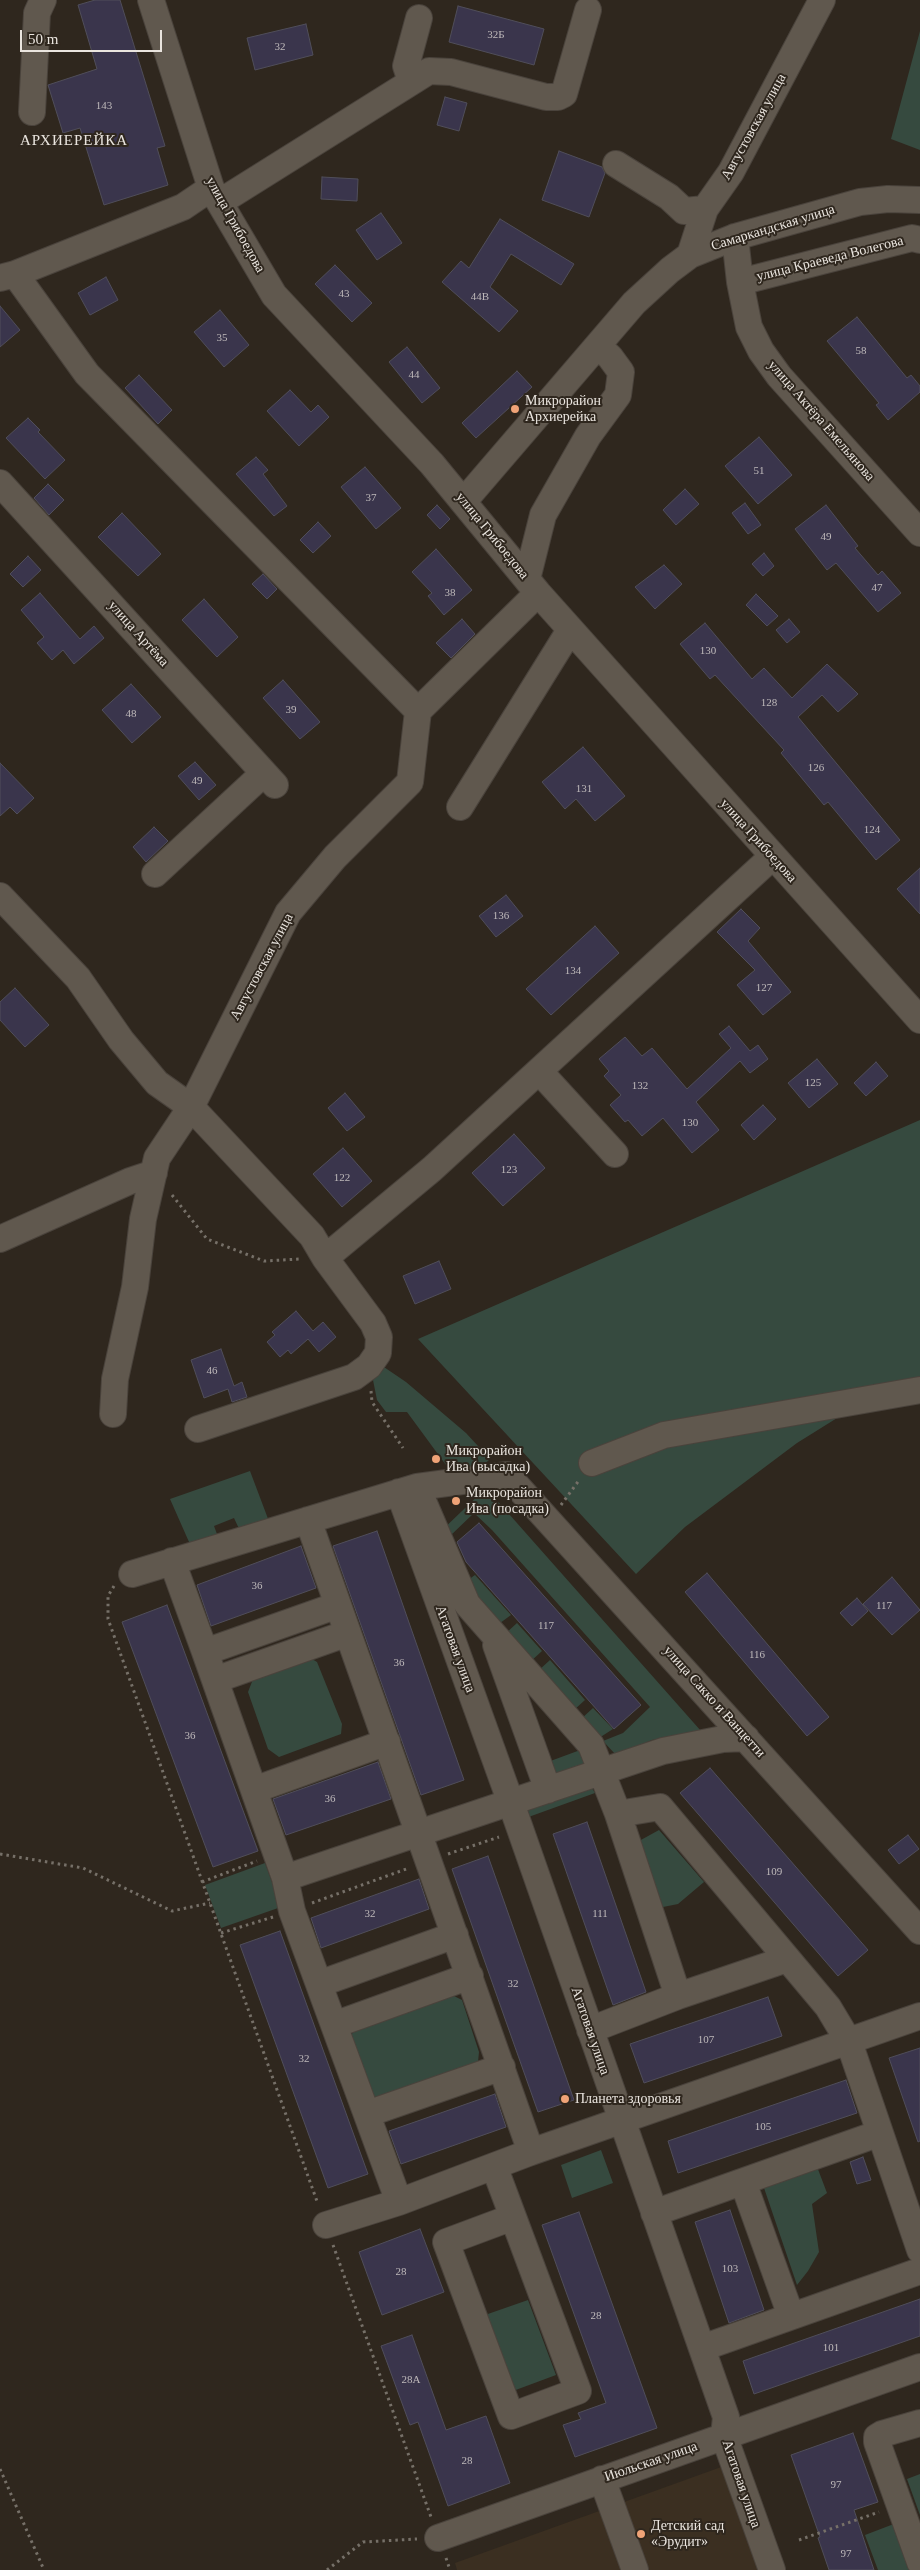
<!DOCTYPE html>
<html>
<head>
<meta charset="utf-8">
<style>
  body { margin:0 }
  #map { position:relative; width:920px; height:2570px; overflow:hidden; background:#2f271e; font-family:"Times New Roman",serif }
  canvas { display:block }
  .scale { position:absolute; left:20px; top:30px; width:142px; height:22px; box-sizing:border-box; border:2px solid #eae5df; border-top:0; padding-left:6px; font-size:15px; line-height:18px; white-space:nowrap; color:#eae5df; -webkit-text-stroke:4px #2f271e; paint-order:stroke }
</style>
</head>
<body>
<div id="map">
<canvas width="920" height="2570"></canvas>
<div class="scale">50 m</div>
</div>
<script>
const c = document.querySelector('canvas').getContext('2d');
c.lineJoin = 'round';
function fillPath(path, color) { c.fillStyle = color; c.fill(path, 'evenodd'); }
const toPath = rows => new Path2D(rows.map(r => 'M' + r).join(''));
function trace(path, color, width, dash) { c.strokeStyle = color; c.lineWidth = width; c.lineCap = dash ? 'butt' : 'round'; c.setLineDash(dash || []); c.stroke(path); }
function write(font, color, halo, rows, align = 'center') {
  c.font = font + ' "Times New Roman",serif'; c.lineWidth = 4; c.setLineDash([]); c.textBaseline = 'middle'; c.strokeStyle = halo; c.fillStyle = color; for (const [text, x, y, turn = 0] of rows) {
    c.save(); c.translate(x, y); c.rotate((+turn || 0) * Math.PI / 180); c.textAlign = isNaN(turn) ? turn : align; if (halo) c.strokeText(text, 0, 0); c.fillText(text, 0, 0); c.restore();
  }
}
fillPath(toPath([
  [724,2466,762,2570,457,2570,455,2563]
]), '#3b2f21');
fillPath(toPath([
  [920,31,920,150,891,139],
  [920,1120,920,1386,898,1380,797,1443,685,1527,636,1574,418,1339],
  [378,1363,406,1382,466,1433,490,1459,474,1474,454,1476,407,1412,386,1412,377,1400,372,1375],
  [250,1471,270,1524,241,1533,234,1518,214,1526,220,1542,193,1551,170,1499],
  [486,1488,701,1731,652,1740,616,1755,603,1741,623,1733,650,1707,492,1530,474,1513,450,1536,438,1534],
  [475,1575,511,1615,496,1626,465,1582],
  [517,1623,542,1651,530,1662,505,1634],
  [305,1655,317,1662,342,1724,341,1734,279,1757,268,1749,248,1692,255,1674],
  [550,1660,585,1700,574,1710,538,1671],
  [593,1708,613,1729,599,1738,581,1719],
  [583,1749,586,1755,584,1764,554,1774,545,1763],
  [592,1788,595,1793,523,1819,525,1811],
  [659,1830,704,1882,678,1904,663,1907,639,1841],
  [265,1863,281,1907,221,1928,205,1885],
  [454,1996,462,2000,479,2052,478,2062,380,2098,371,2096,350,2040,353,2031],
  [601,2150,613,2183,572,2198,561,2165],
  [816,2164,827,2193,812,2204,819,2252,808,2271,797,2285,763,2185],
  [528,2300,556,2375,513,2391,485,2315],
  [920,2474,920,2515,907,2479],
  [899,2522,916,2570,878,2570,865,2535]
]), '#364a3f');
const building = toPath([
  [95,0,120,0,165,146,157,148,168,185,104,205,80,128,63,133,48,85,97,69,78,5,95,0],
  [458,6,544,29,534,65,449,42,458,6],
  [306,24,313,55,255,70,247,38,306,24],
  [445,97,467,103,459,131,437,125,445,97],
  [559,151,602,167,605,173,589,217,542,200,559,151],
  [322,177,358,179,357,201,321,199,322,177],
  [381,213,402,243,377,260,356,230,381,213],
  [500,219,574,264,561,285,511,254,490,287,518,311,499,332,442,282,461,261,469,268,500,219],
  [335,265,372,303,352,322,315,284,335,265],
  [106,277,118,300,90,315,78,293,106,277],
  [0,306,20,330,0,347,0,306],
  [220,310,249,345,224,367,194,332,220,310],
  [857,317,907,378,911,375,920,386,920,392,888,420,876,405,879,403,827,341,857,317],
  [407,347,440,388,422,403,389,362,407,347],
  [517,371,532,387,476,438,462,423,517,371],
  [139,375,172,410,158,424,125,388,139,375],
  [290,390,311,412,318,405,329,417,299,446,267,411,290,390],
  [28,418,40,430,38,432,65,460,45,479,6,438,28,418],
  [759,437,792,475,758,504,725,466,759,437],
  [256,457,268,470,263,474,287,506,274,516,236,474,256,457],
  [365,467,401,508,376,529,341,487,365,467],
  [48,484,64,500,49,515,34,498,48,484],
  [685,489,699,504,676,525,663,510,685,489],
  [745,503,761,525,748,534,732,513,745,503],
  [437,505,450,519,440,529,427,515,437,505],
  [826,505,858,546,855,548,878,575,882,571,901,593,878,612,836,563,827,570,795,529,826,505],
  [122,513,161,554,138,576,98,537,122,513],
  [318,522,331,536,313,553,300,540,318,522],
  [436,549,472,590,444,615,428,596,432,593,412,572,436,549],
  [764,553,774,566,763,576,752,564,764,553],
  [28,556,41,570,23,587,10,574,28,556],
  [664,565,682,584,655,609,635,587,664,565],
  [263,574,277,589,267,599,252,584,263,574],
  [40,593,80,639,94,626,104,638,74,664,63,650,52,660,37,643,44,637,21,610,40,593],
  [756,594,778,616,767,626,746,605,756,594],
  [204,599,238,637,217,657,182,620,204,599],
  [462,619,475,634,451,658,436,643,462,619],
  [789,619,800,632,787,643,776,630,789,619],
  [705,623,752,679,764,668,792,698,827,664,858,694,838,712,822,695,798,717,900,840,876,860,828,802,824,805,781,753,784,750,715,675,710,679,680,644,705,623],
  [283,680,320,722,300,739,263,698,283,680],
  [131,684,161,717,132,743,102,710,131,684],
  [583,747,625,796,595,821,576,799,565,809,542,782,583,747],
  [195,762,216,785,199,800,178,776,195,762],
  [0,763,34,798,17,814,10,807,0,816,0,763],
  [154,827,168,841,146,862,133,847,154,827],
  [920,868,920,914,897,889,920,868],
  [506,895,523,916,496,937,479,916,506,895],
  [741,909,760,928,748,941,791,992,763,1015,737,985,755,970,717,932,741,909],
  [595,926,619,953,551,1015,526,989,595,926],
  [15,988,49,1025,25,1047,0,1020,0,1002,15,988],
  [729,1026,750,1051,758,1045,768,1059,750,1073,740,1061,696,1102,719,1130,692,1153,663,1118,642,1136,628,1120,625,1122,610,1105,621,1095,604,1076,609,1071,599,1059,625,1037,642,1056,652,1048,687,1089,731,1048,719,1034,729,1026],
  [817,1059,838,1084,809,1108,788,1083,817,1059],
  [876,1062,888,1076,866,1096,854,1083,876,1062],
  [345,1093,365,1117,347,1131,328,1108,345,1093],
  [763,1105,776,1119,754,1140,741,1125,763,1105],
  [514,1134,545,1168,503,1206,472,1173,514,1134],
  [343,1148,372,1181,342,1207,313,1174,343,1148],
  [439,1261,451,1289,415,1304,403,1276,439,1261],
  [296,1311,313,1331,323,1322,336,1337,319,1352,308,1339,291,1354,288,1350,280,1357,267,1342,275,1335,272,1332,296,1311],
  [221,1349,234,1386,242,1382,247,1397,232,1402,228,1389,204,1398,191,1360,221,1349],
  [479,1523,641,1705,614,1729,466,1562,457,1542,479,1523],
  [377,1531,464,1780,421,1795,333,1546,377,1531],
  [301,1546,316,1588,211,1626,197,1585,301,1546],
  [707,1573,829,1717,807,1736,685,1592,707,1573],
  [892,1577,920,1610,892,1635,863,1604,892,1577],
  [857,1598,868,1611,852,1626,840,1613,857,1598],
  [167,1605,258,1851,213,1867,122,1622,167,1605],
  [378,1762,391,1799,286,1835,273,1799,378,1762],
  [710,1768,868,1950,838,1976,680,1793,710,1768],
  [587,1822,646,1992,613,2005,553,1834,587,1822],
  [908,1835,919,1849,899,1864,888,1850,908,1835],
  [488,1856,574,2100,538,2112,452,1869,488,1856],
  [419,1879,429,1909,321,1948,311,1918,419,1879],
  [280,1931,368,2174,328,2188,240,1945,280,1931],
  [768,1997,782,2036,644,2083,630,2044,768,1997],
  [920,2048,920,2141,918,2142,889,2058,920,2048],
  [846,2080,857,2113,678,2173,668,2141,846,2080],
  [495,2094,506,2127,401,2164,389,2131,495,2094],
  [863,2157,871,2180,857,2184,850,2162,863,2157],
  [730,2210,764,2310,729,2323,695,2222,730,2210],
  [579,2212,657,2428,575,2457,563,2425,581,2419,578,2413,606,2403,542,2225,579,2212],
  [420,2229,444,2292,382,2315,359,2252,420,2229],
  [920,2299,920,2336,754,2394,743,2361,920,2299],
  [412,2335,446,2430,486,2416,510,2483,448,2506,418,2422,410,2425,381,2346,412,2335],
  [853,2433,878,2502,854,2510,874,2570,829,2570,818,2538,820,2537,791,2455,853,2433]
]);
fillPath(building, '#3a354c');
trace(building, '#504e5a', 1);
const minor = toPath([
  [151,0,211,188,274,295,432,464,538,593,920,1020],
  [411,81,406,66,419,18],
  [32,112,37,13,43,0],
  [616,164,669,197,684,211,705,209],
  [220,202,429,71,451,72,546,97,558,97,564,94,588,10],
  [735,237,740,282,749,327,761,351,779,376,920,533],
  [690,255,705,209,731,172,822,0],
  [15,274,87,374,418,711],
  [0,278,15,274,183,207,211,188],
  [740,282,912,238,920,240],
  [0,483,275,785],
  [464,501,634,303,670,270,690,255,735,237,860,202,888,199,920,200],
  [527,579,543,515,588,436,618,395,621,372,610,357,598,346],
  [460,807,570,630],
  [155,874,264,773],
  [0,896,78,978,121,1040,157,1083,191,1107,312,1236,325,1258],
  [539,1071,615,1154],
  [0,1239,130,1181,154,1173],
  [113,1414,115,1379,135,1287,143,1219,157,1158,191,1107,288,913,335,857,410,782,418,711,538,593],
  [198,1429,354,1377,369,1366,378,1353,379,1337,373,1323,325,1258,432,1169,772,857],
  [592,1463,664,1435,920,1390],
  [417,1487,467,1604,591,1745,618,1814,660,1807,828,2007,849,2042,920,2250],
  [399,1492,511,1803,726,2417,724,2436,772,2570],
  [308,1520,531,2152],
  [172,1561,205,1652],
  [132,1574,417,1487,507,1475,920,1931],
  [496,1645,548,1790],
  [215,1680,348,1633],
  [254,1790,387,1742],
  [618,1814,678,1996],
  [285,1878,663,1751,723,1739,746,1738],
  [319,1984,455,1935],
  [334,2025,470,1976],
  [590,2030,678,1996,787,1959],
  [367,2114,502,2067],
  [494,2166,578,2391,511,2416,446,2242,513,2217],
  [743,2182,791,2316],
  [399,2202,531,2152,920,2016],
  [654,2213,880,2133],
  [326,2225,399,2202,292,1911,285,1878,205,1652,338,1605],
  [702,2348,920,2271],
  [920,2423,882,2434,877,2437,877,2442,920,2562],
  [602,2479,635,2570],
  [438,2538,920,2367]
]);
trace(minor, '#4a433c', 28);
trace(toPath([
  [172,1195,207,1239,264,1261,300,1259],
  [371,1391,372,1402,403,1448],
  [561,1505,580,1479],
  [114,1586,108,1596,108,1619,318,2204],
  [0,1854,83,1868,172,1911,210,1903],
  [448,1854,499,1837],
  [202,1882,257,1861],
  [312,1903,409,1868],
  [221,1933,273,1917],
  [333,2245,431,2517],
  [0,2469,44,2570],
  [799,2540,879,2512],
  [446,2558,450,2570],
  [327,2570,363,2542,417,2539]
]), '#767068', 3, [2.5, 4]);
trace(minor, '#60584e', 26);
for (const [x, y, r, color] of [
  [515,409,5,"#efa377"],
  [436,1459,5,"#efa377"],
  [456,1501,5,"#efa377"],
  [565,2099,5,"#efa377"],
  [641,2534,5,"#efa377"]
]) { const dot = new Path2D(); dot.arc(x, y, r, 0, 2 * Math.PI); c.fillStyle = color; c.fill(dot); trace(dot, '#2f271e', 2); }
write('11px', '#beb9ba', null, [
  ["32Б",496,35],
  ["32",280,47],
  ["143",104,106],
  ["43",344,294],
  ["44В",480,297],
  ["35",222,338],
  ["58",861,351],
  ["44",414,375],
  ["51",759,471],
  ["37",371,498],
  ["49",826,537],
  ["47",877,588],
  ["38",450,593],
  ["130",708,651],
  ["128",769,703],
  ["39",291,710],
  ["48",131,714],
  ["126",816,768],
  ["49",197,781],
  ["131",584,789],
  ["124",872,830],
  ["136",501,916],
  ["134",573,971],
  ["127",764,988],
  ["125",813,1083],
  ["132",640,1086],
  ["130",690,1123],
  ["123",509,1170],
  ["122",342,1178],
  ["46",212,1371],
  ["36",257,1586],
  ["117",884,1606],
  ["117",546,1626],
  ["116",757,1655],
  ["36",399,1663],
  ["36",190,1736],
  ["36",330,1799],
  ["109",774,1872],
  ["32",370,1914],
  ["111",600,1914],
  ["32",513,1984],
  ["107",706,2040],
  ["32",304,2059],
  ["105",763,2127],
  ["103",730,2269],
  ["28",401,2272],
  ["28",596,2316],
  ["101",831,2348],
  ["28А",411,2380],
  ["28",467,2461],
  ["97",836,2485],
  ["97",846,2554]
]);
write('14px', '#eae5df', '#2f271e', [
  ["Августовская улица",754,127,-61],
  ["улица Грибоедова",235,225,61],
  ["Самаркандская улица",773,228,-17],
  ["улица Краеведа Волегова",830,259,-14],
  ["улица Актёра Емельянова",821,421,49],
  ["улица Грибоедова",492,536,51],
  ["улица Артёма",138,634,48],
  ["улица Грибоедова",758,841,48],
  ["Августовская улица",262,967,-62],
  ["Агатовая улица",455,1649,70],
  ["улица Сакко и Ванцетти",714,1702,48],
  ["Агатовая улица",590,2031,71],
  ["Июльская улица",651,2462,-19],
  ["Агатовая улица",741,2484,71]
]);
write('14px', '#eae5df', '#2f271e', [
  ["Микрорайон",525,401],
  ["Архиерейка",525,417],
  ["Микрорайон",446,1451],
  ["Ива (высадка)",446,1467],
  ["Микрорайон",466,1493],
  ["Ива (посадка)",466,1509],
  ["Планета здоровья",575,2099],
  ["Детский сад",651,2526],
  ["«Эрудит»",651,2542]
], 'left');
c.letterSpacing = '1px';
write('15px', '#eae5df', '#2f271e', [
  ["АРХИЕРЕЙКА",74,141]
]);
c.letterSpacing = '0px';
</script>
</body>
</html>
